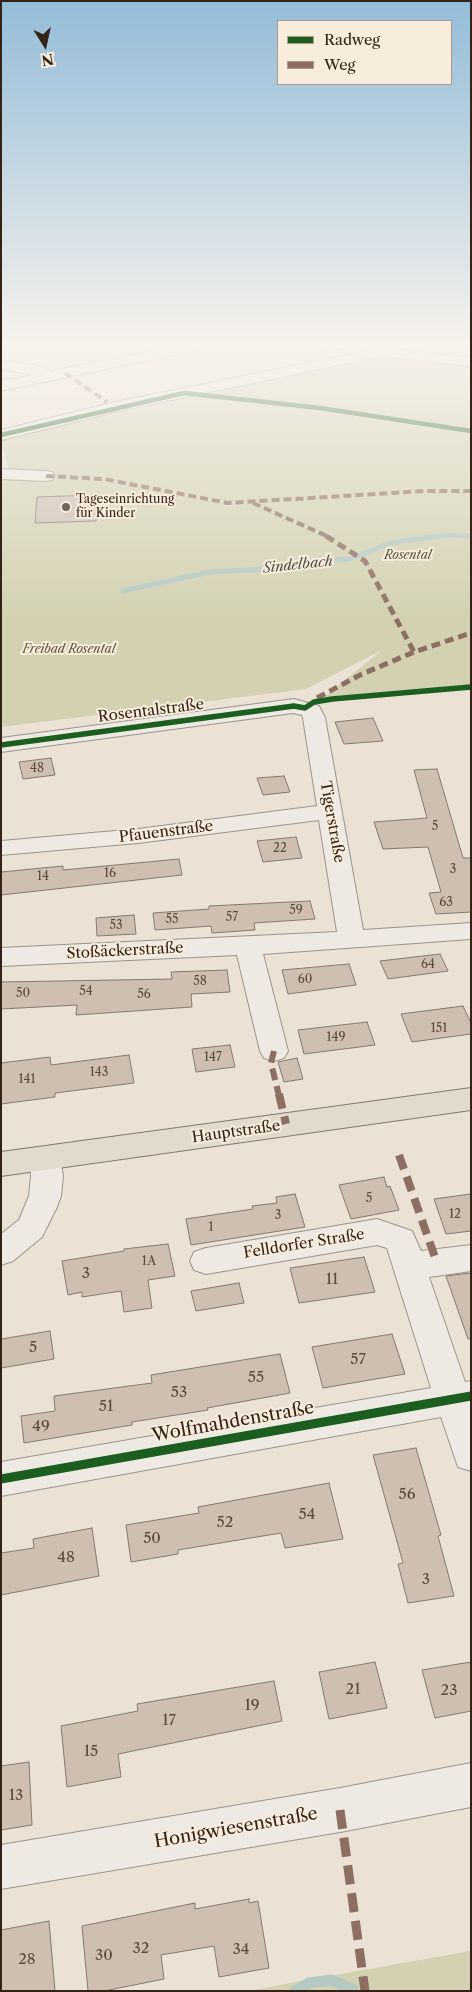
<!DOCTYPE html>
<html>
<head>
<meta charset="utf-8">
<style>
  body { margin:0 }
  #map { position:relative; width:472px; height:1992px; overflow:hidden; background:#ebe2d5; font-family:"Libre Caslon Text",serif }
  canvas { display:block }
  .frame { position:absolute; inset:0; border:2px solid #332317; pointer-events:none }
  .legend { position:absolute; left:277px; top:20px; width:175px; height:65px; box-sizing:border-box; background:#f8eddd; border:1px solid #a99c8e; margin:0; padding:6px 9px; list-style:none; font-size:15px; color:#332317 }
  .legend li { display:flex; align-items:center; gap:10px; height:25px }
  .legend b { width:25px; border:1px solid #a99c8e }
  .north { position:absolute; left:20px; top:20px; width:50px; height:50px; -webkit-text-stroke:4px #f8eddd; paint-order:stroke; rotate:170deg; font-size:14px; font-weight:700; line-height:20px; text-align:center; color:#332317 }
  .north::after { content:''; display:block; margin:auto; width:18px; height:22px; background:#332317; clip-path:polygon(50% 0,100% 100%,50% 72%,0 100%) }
</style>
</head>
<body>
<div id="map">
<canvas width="472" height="1992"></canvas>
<div class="frame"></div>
<ul class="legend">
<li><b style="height:6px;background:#1b5e20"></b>Radweg</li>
<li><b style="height:6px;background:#8d6e63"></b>Weg</li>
</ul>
<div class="north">N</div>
</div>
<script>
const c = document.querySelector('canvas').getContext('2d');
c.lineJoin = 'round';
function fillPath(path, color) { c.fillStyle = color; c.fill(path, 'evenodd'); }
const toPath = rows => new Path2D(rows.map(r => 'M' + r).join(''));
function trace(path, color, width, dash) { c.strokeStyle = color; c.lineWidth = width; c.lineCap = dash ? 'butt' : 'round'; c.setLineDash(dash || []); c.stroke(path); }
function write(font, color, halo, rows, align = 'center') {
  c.font = font + ' "Libre Caslon Text",serif'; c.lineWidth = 4; c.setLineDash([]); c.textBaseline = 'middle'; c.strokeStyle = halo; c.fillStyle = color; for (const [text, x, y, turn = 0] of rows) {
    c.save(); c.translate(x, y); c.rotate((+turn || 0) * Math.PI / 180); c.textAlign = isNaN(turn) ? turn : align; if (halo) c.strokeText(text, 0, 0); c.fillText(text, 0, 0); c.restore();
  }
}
fillPath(toPath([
  [386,355,471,364,471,685,324,697,382,650,306,689,1,727,1,466,6,473,10,473,1,439],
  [471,1951,471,1991,249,1991,306,1980]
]), '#d3d1b2');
trace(toPath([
  [430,537,447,535,471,536]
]), '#b4c9c1', 4.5);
trace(toPath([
  [123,591,210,572,289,568,315,561,350,559,390,543,439,536]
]), '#b4c9c1', 5);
trace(toPath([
  [295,1991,309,1983,331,1980,353,1989]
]), '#b4c9c1', 11);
const building = toPath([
  [96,495,96,521,35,523,37,497,96,495],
  [373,718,383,741,344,744,335,722,373,718],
  [51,758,55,775,23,779,19,762,51,758],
  [437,769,463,858,471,858,471,912,436,914,429,893,441,892,428,847,383,849,374,822,427,818,414,770,437,769],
  [284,776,290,792,263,795,257,778,284,776],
  [296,837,302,858,263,862,257,841,296,837],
  [179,859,182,875,1,895,1,872,63,866,63,870,179,859],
  [310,901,315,919,254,923,255,930,212,933,211,926,155,930,153,913,209,909,209,906,310,901],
  [134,915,136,934,97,936,96,918,134,915],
  [440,954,448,971,388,979,380,961,440,954],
  [349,964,356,985,288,994,282,970,349,964],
  [227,970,230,992,191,994,192,1007,76,1015,77,1005,1,1009,1,982,172,979,171,972,227,970],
  [463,1006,471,1023,471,1034,412,1042,401,1014,463,1006],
  [367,1022,375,1045,304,1054,298,1030,367,1022],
  [230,1045,235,1067,196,1072,192,1049,230,1045],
  [129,1055,134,1083,55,1093,55,1097,1,1104,1,1063,50,1057,51,1065,129,1055],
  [297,1058,303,1079,284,1082,278,1062,297,1058],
  [384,1177,387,1187,390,1186,399,1210,351,1219,339,1185,384,1177],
  [295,1194,305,1227,191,1245,186,1219,253,1209,252,1206,277,1203,276,1197,295,1194],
  [471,1194,471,1231,446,1234,434,1199,471,1194],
  [168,1244,175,1276,148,1280,152,1308,124,1312,121,1291,82,1297,82,1292,68,1295,62,1261,124,1251,124,1249,168,1244],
  [364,1257,375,1292,299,1303,290,1268,364,1257],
  [471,1273,471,1339,468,1339,446,1276,471,1273],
  [239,1283,244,1303,196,1311,191,1291,239,1283],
  [50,1331,54,1359,1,1368,1,1339,50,1331],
  [392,1334,405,1374,323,1388,312,1347,392,1334],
  [280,1354,290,1393,207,1408,208,1410,132,1422,132,1425,24,1443,21,1416,55,1411,54,1396,152,1383,151,1375,280,1354],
  [416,1448,441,1535,438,1536,454,1596,408,1603,398,1564,403,1563,373,1455,416,1448],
  [329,1483,343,1539,285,1548,281,1533,178,1550,178,1554,131,1562,126,1525,199,1513,198,1507,329,1483],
  [92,1528,99,1576,1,1595,1,1553,34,1548,33,1539,92,1528],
  [375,1662,387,1708,329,1719,319,1672,375,1662],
  [471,1662,471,1711,435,1718,422,1670,471,1662],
  [274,1681,282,1721,118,1754,121,1777,67,1787,61,1726,138,1711,137,1704,274,1681],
  [29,1762,32,1825,1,1830,1,1766,29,1762],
  [249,1899,249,1903,258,1901,269,1968,219,1977,214,1946,161,1955,164,1979,104,1991,88,1991,82,1926,195,1903,195,1909,249,1899],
  [49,1921,55,1991,1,1991,1,1930,49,1921]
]);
fillPath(building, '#cebfb1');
trace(building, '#817a71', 1);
const minor = toPath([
  [191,343,217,343,210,347,1,391,1,381,34,375,1,369,1,360,44,367,51,371,191,343],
  [286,343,364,343,365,344,358,348,326,350,293,347,286,343],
  [382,348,471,358,471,366,382,356,115,412,1,440,1,430,115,402,382,348],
  [1,469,46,471,52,472,55,476,52,480,46,481,1,479,1,469],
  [294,699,319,706,325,718,363,930,471,923,471,939,263,954,288,1051,284,1058,274,1061,264,1058,260,1051,237,955,1,966,1,948,337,932,319,820,138,843,1,855,1,841,138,829,317,806,303,718,302,715,293,713,1,752,1,738,294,699],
  [45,1147,56,1150,60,1158,63,1176,61,1196,57,1207,42,1237,13,1261,1,1265,1,1234,19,1220,29,1196,31,1176,30,1158,34,1150,45,1147],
  [377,1219,412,1231,421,1251,471,1245,471,1271,429,1277,465,1382,471,1381,471,1471,458,1467,441,1417,1,1496,1,1462,431,1388,387,1248,377,1245,206,1274,194,1270,190,1261,194,1252,206,1248,377,1219],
  [471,1763,471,1807,340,1832,1,1889,1,1845,340,1788,471,1763]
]);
const major = toPath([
  [471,1088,471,1110,1,1176,1,1152,471,1088]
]);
trace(minor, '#9b948b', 2);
trace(major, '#817a71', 2);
fillPath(minor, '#eeeae3');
fillPath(major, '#e2dacd');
trace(toPath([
  [65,373,107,402],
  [46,476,104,479,228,503,425,491,471,491],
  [253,503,329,537]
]), '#8d6e63', 4, [8, 4]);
trace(toPath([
  [326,536,365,561,414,652],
  [317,698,360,675,414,652,471,633]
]), '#8d6e63', 5, [9, 5]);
trace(toPath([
  [274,1051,271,1063,279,1096]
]), '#8d6e63', 6, [12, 6]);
trace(toPath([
  [279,1094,286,1124],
  [399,1155,437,1263]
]), '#8d6e63', 8, [15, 8]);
trace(toPath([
  [340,1810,365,1991]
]), '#8d6e63', 9, [19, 9]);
trace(toPath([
  [1,435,184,393,320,408,471,431]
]), '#1b5e20', 4.5);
trace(toPath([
  [1,745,294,706,305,708,314,702,332,699,471,687]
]), '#1b5e20', 5.5);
trace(toPath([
  [1,1479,471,1396]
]), '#1b5e20', 9);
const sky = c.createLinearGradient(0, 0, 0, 622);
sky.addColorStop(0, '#93bcd8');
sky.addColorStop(0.55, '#f6f2ec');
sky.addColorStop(1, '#f6f2ec00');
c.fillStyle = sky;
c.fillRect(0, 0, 472, 622);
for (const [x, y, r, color] of [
  [66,507,5,"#73665a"]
]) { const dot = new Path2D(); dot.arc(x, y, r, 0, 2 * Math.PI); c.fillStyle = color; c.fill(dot); trace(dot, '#f8eddd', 2); }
write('12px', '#332317', '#f8eddd', [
  ["Tageseinrichtung",76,500],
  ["für Kinder",76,514]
], 'left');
write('italic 12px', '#5d533d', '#f8eddd', [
  ["Rosental",408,556],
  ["Freibad Rosental",69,650]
]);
write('12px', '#5a4a3e', null, [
  ["48",37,769],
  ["5",435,827],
  ["22",280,849],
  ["3",453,870],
  ["16",110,874],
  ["14",43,877],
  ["63",446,903],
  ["59",296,911],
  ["57",232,918],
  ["55",172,920],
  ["53",116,926],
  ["64",428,965],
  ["60",305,980],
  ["58",200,982],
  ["54",86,992],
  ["50",23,994],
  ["56",144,995],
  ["151",439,1029],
  ["149",336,1038],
  ["147",213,1058],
  ["143",99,1073],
  ["141",27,1080],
  ["5",369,1199],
  ["12",455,1215],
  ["3",278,1216],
  ["1",211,1228],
  ["1A",149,1262]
]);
write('italic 14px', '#525247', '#f8eddd', [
  ["Sindelbach",298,565,-6]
]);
write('15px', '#332317', '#f8eddd', [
  ["Rosentalstraße",151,711,-7],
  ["Tigerstraße",332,822,80],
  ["Pfauenstraße",166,832,-7],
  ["Stoßäckerstraße",125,951,-3],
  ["Hauptstraße",236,1132,-8],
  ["Felldorfer Straße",304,1244,-9]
]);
write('15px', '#5a4a3e', null, [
  ["3",86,1274],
  ["11",332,1280],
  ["5",33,1348],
  ["57",358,1360],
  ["55",256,1378],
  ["53",179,1393],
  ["51",106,1407],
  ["49",41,1427],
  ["56",407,1495],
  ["54",307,1515],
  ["52",225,1523],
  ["50",152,1539],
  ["48",66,1558],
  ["3",426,1580],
  ["21",353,1690],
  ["23",449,1691],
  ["19",252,1706],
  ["17",169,1721],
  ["15",91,1752],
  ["13",16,1796],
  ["32",141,1949],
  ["34",241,1950],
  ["30",104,1956],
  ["28",27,1960]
]);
write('18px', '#332317', '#f8eddd', [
  ["Wolfmahdenstraße",233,1422,-10],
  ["Honigwiesenstraße",236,1828,-10]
]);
</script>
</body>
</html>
